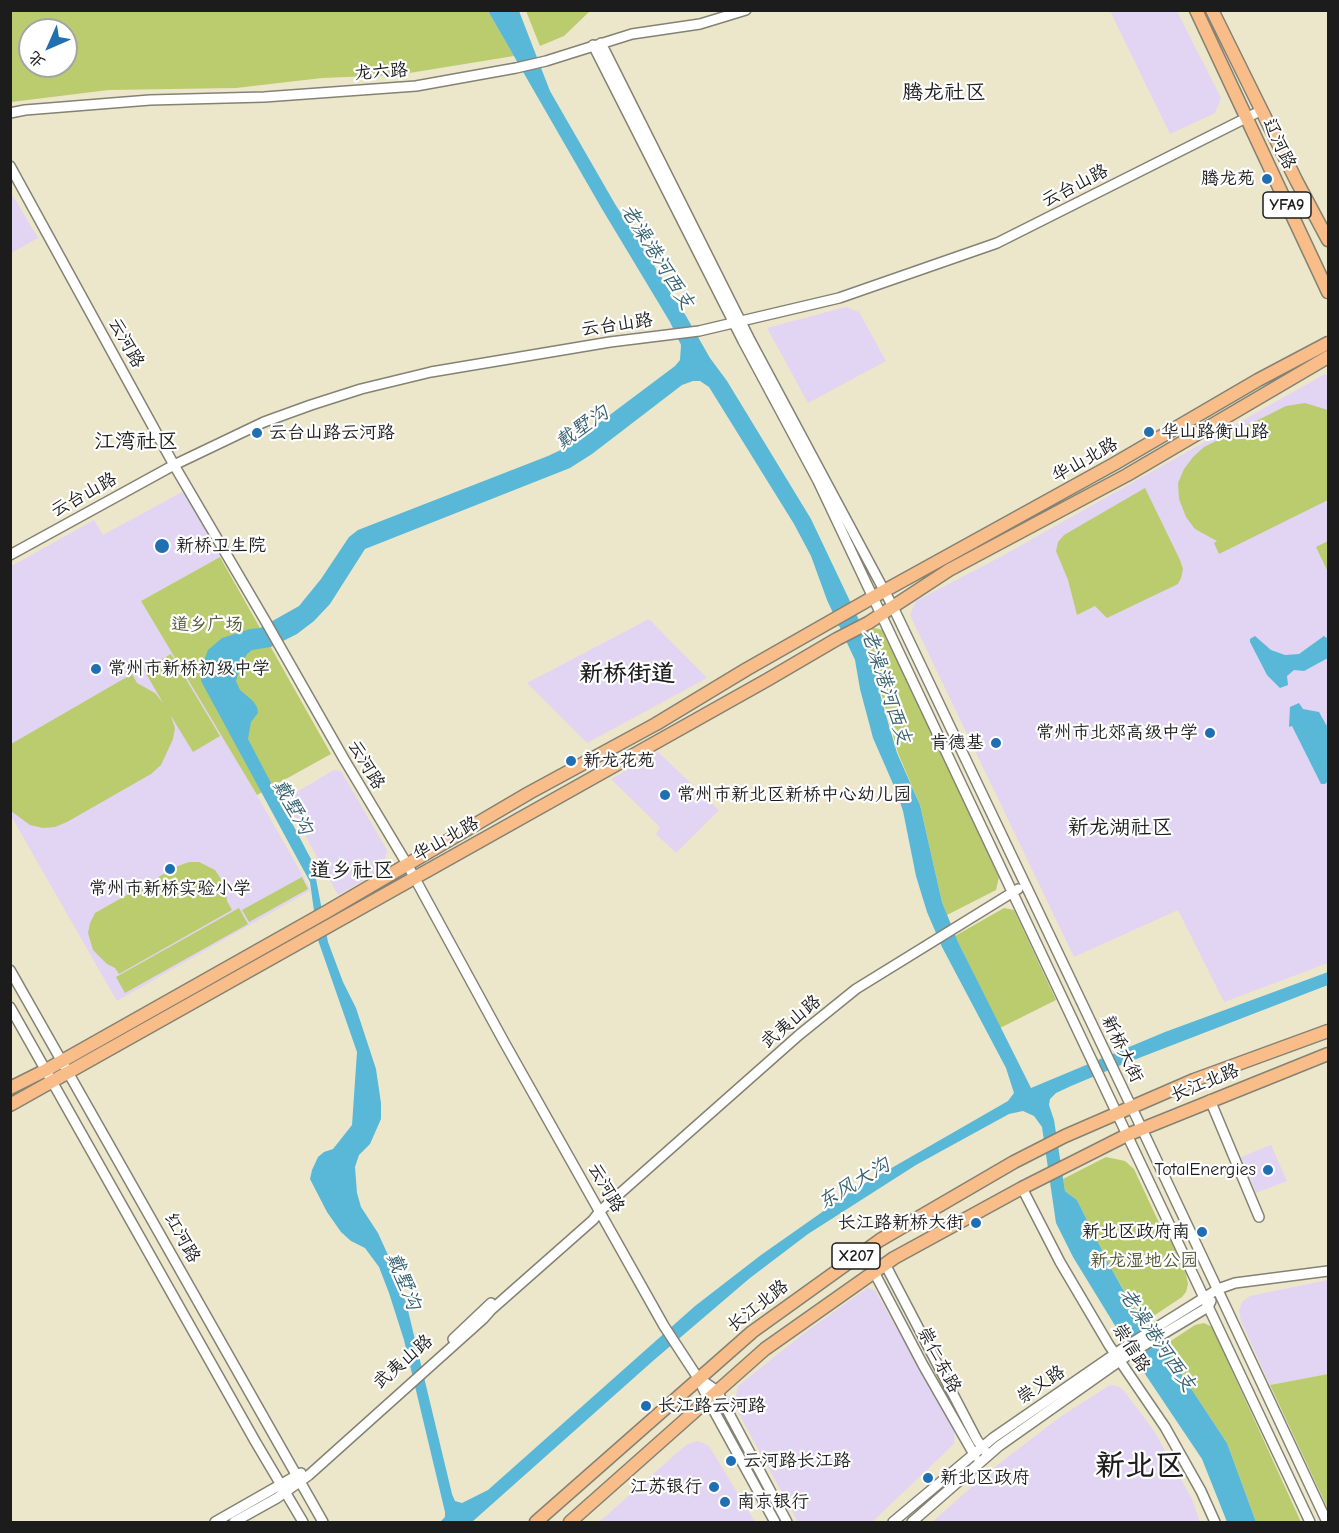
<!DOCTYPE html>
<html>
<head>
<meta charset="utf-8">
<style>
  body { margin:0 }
  #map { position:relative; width:1339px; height:1533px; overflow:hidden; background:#ece7cb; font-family:"Comic Neue","LXGW WenKai TC",sans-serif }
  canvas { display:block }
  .frame { position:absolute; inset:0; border:12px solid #1c1c1c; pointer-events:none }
  .north { position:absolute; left:18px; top:18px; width:60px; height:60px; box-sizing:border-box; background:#fff; border:2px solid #a4a4a4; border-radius:50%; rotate:225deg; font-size:16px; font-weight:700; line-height:24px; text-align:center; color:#1c1c1c }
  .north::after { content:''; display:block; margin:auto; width:21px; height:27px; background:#1f6fb2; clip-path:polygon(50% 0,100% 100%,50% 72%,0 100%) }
</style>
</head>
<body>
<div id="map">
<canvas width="1339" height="1533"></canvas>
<div class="frame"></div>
<div class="north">北</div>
</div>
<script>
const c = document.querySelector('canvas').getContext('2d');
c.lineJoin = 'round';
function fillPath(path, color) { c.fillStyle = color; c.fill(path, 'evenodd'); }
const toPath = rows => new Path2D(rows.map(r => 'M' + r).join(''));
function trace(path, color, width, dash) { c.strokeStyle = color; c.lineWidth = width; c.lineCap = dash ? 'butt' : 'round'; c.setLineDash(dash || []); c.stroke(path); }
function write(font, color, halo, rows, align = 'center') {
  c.font = font + ' "Comic Neue","LXGW WenKai TC",sans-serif'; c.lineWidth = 4.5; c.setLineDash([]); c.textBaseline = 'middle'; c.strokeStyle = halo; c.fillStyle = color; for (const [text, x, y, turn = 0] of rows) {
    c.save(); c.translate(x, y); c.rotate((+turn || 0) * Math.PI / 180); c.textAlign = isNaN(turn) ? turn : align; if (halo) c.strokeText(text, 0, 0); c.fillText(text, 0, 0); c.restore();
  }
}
fillPath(toPath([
  [1110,11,1177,11,1221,98,1215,113,1170,134],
  [10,191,38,238,11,253,10,253],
  [846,307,859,312,886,361,808,403,767,328],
  [1325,374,1328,376,1328,963,1224,1002,1178,910,1074,957,910,615,916,601,1004,555],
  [184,491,220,557,141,601,223,736,311,890,117,1001,11,816,10,567,94,520,103,535],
  [649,619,707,678,587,743,527,683],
  [658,752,719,810,676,853,656,834,660,827,611,779],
  [334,770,341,771,387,850,382,870,338,895,285,799],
  [1271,1145,1287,1181,1256,1193,1241,1157],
  [1328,1280,1328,1374,1270,1385,1241,1321,1239,1311,1242,1302,1250,1296],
  [867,1288,875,1290,955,1431,954,1444,872,1522,798,1522,734,1405,738,1386,803,1334],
  [1110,1385,1118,1386,1125,1392,1154,1431,1192,1499,1200,1522,932,1522,991,1470,1060,1417],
  [698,1441,709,1446,755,1522,599,1522,686,1445]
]), '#e2d4f3');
fillPath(toPath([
  [10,11,488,11,514,56,397,75,322,78,236,88,109,90,11,102],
  [30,30,66,30,66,66,30,66],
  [526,11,590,11,564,36,540,46],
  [1305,403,1328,410,1328,500,1219,554,1214,543,1217,541,1195,529,1186,517,1179,499,1178,483,1184,469,1193,457,1204,447,1286,406],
  [1145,488,1180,560,1183,569,1181,578,1178,584,1107,618,1095,606,1077,615,1068,580,1056,551,1058,542,1064,535],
  [1328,541,1328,572,1316,547],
  [220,557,331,754,257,795,141,601],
  [875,628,883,630,999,877,996,890,947,915,942,902,920,805,898,753,864,632],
  [171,654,220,736,193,752,171,716,175,728,173,739,161,765,151,774,67,822,55,827,43,828,30,825,11,811,11,744,132,674,137,683,155,693,163,703,144,670],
  [189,862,199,862,215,870,225,885,227,901,232,910,119,974,115,968,107,964,93,950,88,933,90,923,95,913,178,866],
  [302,877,308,889,249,922,242,910],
  [239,908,248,924,125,993,116,977],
  [1004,908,1014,910,1056,1000,1000,1028,955,936],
  [1106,1157,1125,1161,1134,1169,1161,1227,1172,1243,1186,1274,1188,1284,1186,1292,1182,1297,1143,1323,1111,1268,1077,1200,1065,1191,1063,1179],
  [1204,1323,1212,1327,1301,1522,1256,1522,1227,1443,1163,1346,1195,1325],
  [1328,1374,1328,1509,1270,1385]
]), '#bbcc6f');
fillPath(toPath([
  [488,11,519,11,550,91,615,204,686,316,710,358,727,381,811,519,866,635,881,698,897,753,920,805,942,902,958,942,1031,1088,1165,1032,1328,972,1328,985,1126,1063,1071,1086,1056,1093,1050,1099,1049,1105,1054,1120,1065,1191,1077,1200,1111,1268,1142,1323,1163,1346,1227,1443,1256,1522,1227,1522,1202,1459,1141,1368,1073,1257,1056,1223,1042,1127,1034,1116,1023,1111,1009,1114,916,1165,808,1234,750,1278,654,1360,472,1522,440,1522,445,1517,445,1512,404,1340,389,1293,379,1267,365,1248,351,1241,341,1232,327,1212,310,1179,312,1170,318,1157,324,1152,333,1149,352,1125,357,1052,318,940,310,882,201,681,201,669,208,650,222,638,250,629,260,628,299,606,321,579,349,537,358,530,548,456,567,447,675,366,680,360,681,345,670,322,602,209],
  [693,381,700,381,709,387,794,524,811,556,827,600,855,660,860,689,873,738,897,793,903,811,916,876,927,912,942,947,1006,1068,1014,1093,1008,1101,855,1189,761,1255,695,1306,488,1490,462,1503,455,1501,452,1494,406,1302,394,1276,388,1255,378,1233,361,1207,357,1193,355,1167,359,1155,370,1144,381,1119,381,1103,376,1069,356,1008,343,982,328,942,313,863,248,739,251,722,258,713,257,707,253,701,240,690,236,681,240,667,247,654,252,650,271,647,297,634,314,621,330,604,365,549,570,468,592,454,682,385],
  [1255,636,1271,650,1285,655,1299,654,1324,636,1328,639,1328,658,1304,671,1294,670,1287,676,1288,685,1280,688,1267,675,1250,642,1250,639],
  [1299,703,1303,709,1319,712,1328,728,1328,781,1325,784,1321,784,1292,726,1289,727,1290,707]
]), '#59b8d7');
const minor = toPath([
  [601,43,749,338,893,607,1142,1129,1327,1522],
  [593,45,743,341,818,481,1310,1522],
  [10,113,25,110,150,100,264,97,416,86,516,68,546,61,632,34,700,24,746,10],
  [10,166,174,465,266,622,344,759,407,864,503,1040,664,1326,698,1378,713,1409,775,1522],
  [10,555,174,465,264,422,311,405,361,389,431,372,610,342,699,331,839,298,997,243,1262,110],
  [10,970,323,1522],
  [10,1007,255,1441,303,1522],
  [1210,1100,1259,1217],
  [1022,1188,1060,1262,1109,1345,1165,1427,1201,1491,1215,1522],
  [885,1264,977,1440,985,1451],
  [874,1272,923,1365,975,1456],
  [453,1339,491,1303],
  [700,1379,717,1391,787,1522],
  [215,1522,301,1473],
  [234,1522,277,1498,309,1475,483,1319,491,1310,593,1220,600,1211,799,1035,856,989,1018,889],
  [893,1522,993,1438,1125,1347,1218,1289,1235,1283,1328,1271],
  [912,1522,999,1446,1128,1355,1208,1307,1211,1301]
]);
const major = toPath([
  [1196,10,1328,292],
  [1212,10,1296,180,1328,240],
  [10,1088,46,1070,328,911,529,793,656,724,747,669,884,591,1114,464,1258,380,1328,343],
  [10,1105,767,680,837,639,868,623,949,570,1127,475,1328,357],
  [536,1522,752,1332,880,1240,1014,1162,1065,1136,1194,1080,1328,1031],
  [570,1522,765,1349,894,1258,1022,1188,1127,1135,1328,1054]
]);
trace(minor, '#848274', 12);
trace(major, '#848274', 15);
trace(minor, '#fff', 9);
trace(major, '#f8bd88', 12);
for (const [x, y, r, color] of [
  [1267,179,6,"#1f6fb2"],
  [1149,432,6,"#1f6fb2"],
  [257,433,6,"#1f6fb2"],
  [162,546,8,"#1f6fb2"],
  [96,669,6,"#1f6fb2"],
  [1210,733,6,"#1f6fb2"],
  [996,743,6,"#1f6fb2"],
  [571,761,6,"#1f6fb2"],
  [665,795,6,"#1f6fb2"],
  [170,869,6,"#1f6fb2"],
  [1268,1170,6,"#1f6fb2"],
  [976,1223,6,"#1f6fb2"],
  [1202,1232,6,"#1f6fb2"],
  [646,1406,6,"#1f6fb2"],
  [731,1461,6,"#1f6fb2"],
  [928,1478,6,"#1f6fb2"],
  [714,1487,6,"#1f6fb2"],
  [725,1502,6,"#1f6fb2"]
]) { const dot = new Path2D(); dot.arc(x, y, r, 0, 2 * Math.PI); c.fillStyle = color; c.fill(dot); trace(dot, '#fff', 2); }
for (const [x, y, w] of [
  [1287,205,48],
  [856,1256,48]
]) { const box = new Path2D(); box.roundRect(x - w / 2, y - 13, w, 26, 4.5); c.fillStyle = '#fff'; c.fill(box); trace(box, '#1c1c1c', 1.5); }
write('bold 16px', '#1c1c1c', null, [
  ["YFA9",1287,205],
  ["X207",856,1256]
]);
write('18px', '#1c1c1c', '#fff', [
  ["龙六路",381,72,-4],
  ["辽河路",1279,144,65],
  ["云台山路",1075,186,-27],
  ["云台山路",617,325,-8],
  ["云河路",126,343,61],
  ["华山北路",1085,460,-29],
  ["云台山路",84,495,-29],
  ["云河路",366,765,59],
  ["华山北路",446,839,-29],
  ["武夷山路",791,1022,-40],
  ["新桥大街",1122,1049,64],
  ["长江北路",1205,1083,-22],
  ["云河路",606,1188,60],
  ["红河路",182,1238,61],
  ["长江北路",758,1306,-38],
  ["崇信路",1131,1348,58],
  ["崇仁东路",939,1360,62],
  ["武夷山路",403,1362,-41],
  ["崇义路",1041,1385,-34]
]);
write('18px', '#1c1c1c', '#fff', [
  ["腾龙苑",1255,179,"right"],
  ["华山路衡山路",1161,432],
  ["云台山路云河路",269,433],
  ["新桥卫生院",176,546],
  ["常州市新桥初级中学",108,669],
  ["常州市北郊高级中学",1198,733,"right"],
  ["肯德基",984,743,"right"],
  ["新龙花苑",583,761],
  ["常州市新北区新桥中心幼儿园",677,795],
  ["常州市新桥实验小学",170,889,"center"],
  ["TotalEnergies",1256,1170,"right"],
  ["长江路新桥大街",964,1223,"right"],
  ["新北区政府南",1190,1232,"right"],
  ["长江路云河路",658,1406],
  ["云河路长江路",743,1461],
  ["新北区政府",940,1478],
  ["江苏银行",702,1487,"right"],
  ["南京银行",737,1502]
], 'left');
write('18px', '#545a39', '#fff', [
  ["道乡广场",207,625],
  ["新龙湿地公园",1144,1261]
]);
write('italic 20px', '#376270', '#fff', [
  ["老澡港河西支",657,257,58],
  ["戴墅沟",582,428,-35],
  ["老澡港河西支",886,687,72],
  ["戴墅沟",292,807,61],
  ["东风大沟",854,1184,-31],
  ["戴墅沟",403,1281,68],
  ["老澡港河西支",1157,1340,56]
]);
write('21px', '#1c1c1c', '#fff', [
  ["腾龙社区",944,93],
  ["江湾社区",136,442],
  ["新龙湖社区",1120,828],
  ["道乡社区",352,871]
]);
write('bold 24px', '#1c1c1c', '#fff', [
  ["新桥街道",627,674]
]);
write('bold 30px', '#1c1c1c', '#fff', [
  ["新北区",1140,1467]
]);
</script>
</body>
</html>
